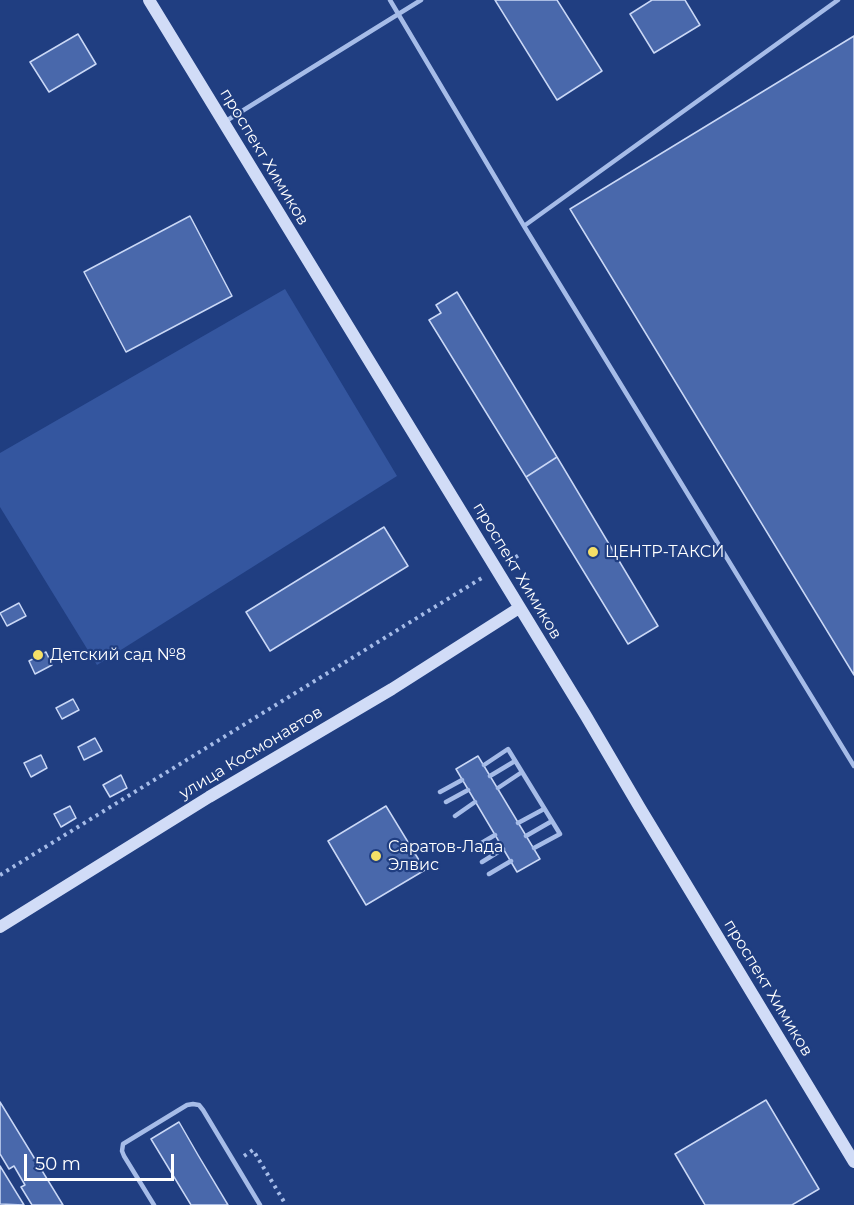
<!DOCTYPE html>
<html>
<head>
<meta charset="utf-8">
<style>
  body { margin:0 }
  #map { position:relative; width:854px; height:1205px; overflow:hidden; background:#203e81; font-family:Montserrat,sans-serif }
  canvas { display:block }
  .scale { position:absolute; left:24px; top:1154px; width:150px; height:27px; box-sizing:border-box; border:3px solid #fff; border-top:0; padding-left:8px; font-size:18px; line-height:21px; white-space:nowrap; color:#fff; -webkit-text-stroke:4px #203e81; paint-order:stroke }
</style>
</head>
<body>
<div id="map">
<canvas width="854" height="1205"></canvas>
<div class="scale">50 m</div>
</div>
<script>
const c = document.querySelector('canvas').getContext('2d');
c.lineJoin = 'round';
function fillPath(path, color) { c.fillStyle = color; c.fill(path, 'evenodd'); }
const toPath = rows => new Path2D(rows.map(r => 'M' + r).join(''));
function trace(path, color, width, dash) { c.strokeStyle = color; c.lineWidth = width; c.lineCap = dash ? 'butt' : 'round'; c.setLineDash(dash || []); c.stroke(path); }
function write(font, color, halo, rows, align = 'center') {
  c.font = font + ' Montserrat,sans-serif'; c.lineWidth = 4.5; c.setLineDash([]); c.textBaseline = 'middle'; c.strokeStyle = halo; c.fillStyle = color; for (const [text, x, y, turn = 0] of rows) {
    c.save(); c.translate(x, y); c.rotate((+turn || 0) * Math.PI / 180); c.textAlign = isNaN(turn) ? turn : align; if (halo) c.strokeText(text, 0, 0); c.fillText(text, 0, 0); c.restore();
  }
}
fillPath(toPath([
  [285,289,397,476,97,665,0,507,0,453]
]), '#34569f');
const building = toPath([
  [495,0,557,0,602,71,557,100,495,0],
  [652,0,685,0,700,25,654,53,630,14,652,0],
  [78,34,96,64,49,92,30,62,78,34],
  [854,36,854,675,570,209,854,36],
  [190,216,232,296,126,352,84,272,190,216],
  [457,292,557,457,526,477,429,320,441,313,436,305,457,292],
  [557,457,658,626,628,644,526,477,557,457],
  [384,527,408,566,270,651,246,612,384,527],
  [19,603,26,616,7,626,0,613,19,603],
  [46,652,52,665,35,674,29,661,46,652],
  [73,699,79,710,62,719,56,708,73,699],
  [95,738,102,751,84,760,78,747,95,738],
  [41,755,47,768,31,777,24,763,41,755],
  [478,756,540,859,517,872,456,769,478,756],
  [121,775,127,788,110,797,103,785,121,775],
  [70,806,76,818,61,827,54,814,70,806],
  [386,806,425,870,366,905,328,841,386,806],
  [766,1100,819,1189,792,1205,705,1205,675,1154,766,1100],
  [0,1102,63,1205,32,1205,21,1187,25,1185,14,1166,9,1169,0,1154,0,1102],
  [179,1122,198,1155,228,1205,191,1205,151,1139,179,1122],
  [0,1166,24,1205,0,1204,0,1166]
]);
fillPath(building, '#4968ab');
trace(building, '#cad8f6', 1.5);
trace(toPath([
  [509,561,519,555],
  [0,875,485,576],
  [244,1156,253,1150,286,1205]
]), '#a6bce8', 4, [3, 4.5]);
trace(toPath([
  [390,0,524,226,854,766],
  [226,121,421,0],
  [524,226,838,0],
  [484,765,508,749,560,834,534,848],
  [490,776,515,761],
  [498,788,522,772],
  [440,792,462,780],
  [446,802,468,790],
  [455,816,475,802],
  [518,823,544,809],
  [526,836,552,821],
  [473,848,495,835],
  [482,862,503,849],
  [489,874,511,861],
  [154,1205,124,1156,122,1151,123,1144,187,1105,193,1104,199,1105,203,1110,260,1205]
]), '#a6bce8', 4.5);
trace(toPath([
  [149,0,586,716,640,808,854,1162],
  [0,927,209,797,392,689,519,608]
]), '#d1dcf7', 12);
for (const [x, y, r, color] of [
  [593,552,6,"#f5df67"],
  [38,655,6,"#f5df67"],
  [376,856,6,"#f5df67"]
]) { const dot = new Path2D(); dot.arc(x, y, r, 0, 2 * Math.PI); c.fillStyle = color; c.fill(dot); trace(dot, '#203e81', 2); }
write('16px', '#fff', '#203e81', [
  ["проспект Химиков",264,157,59],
  ["проспект Химиков",517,571,59],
  ["улица Космонавтов",251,753,-31],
  ["проспект Химиков",768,988,59]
]);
write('16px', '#fff', '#203e81', [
  ["ЦЕНТР-ТАКСИ",605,552],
  ["Детский сад №8",50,655],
  ["Саратов-Лада",388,847],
  ["Элвис",388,865]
], 'left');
</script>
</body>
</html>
